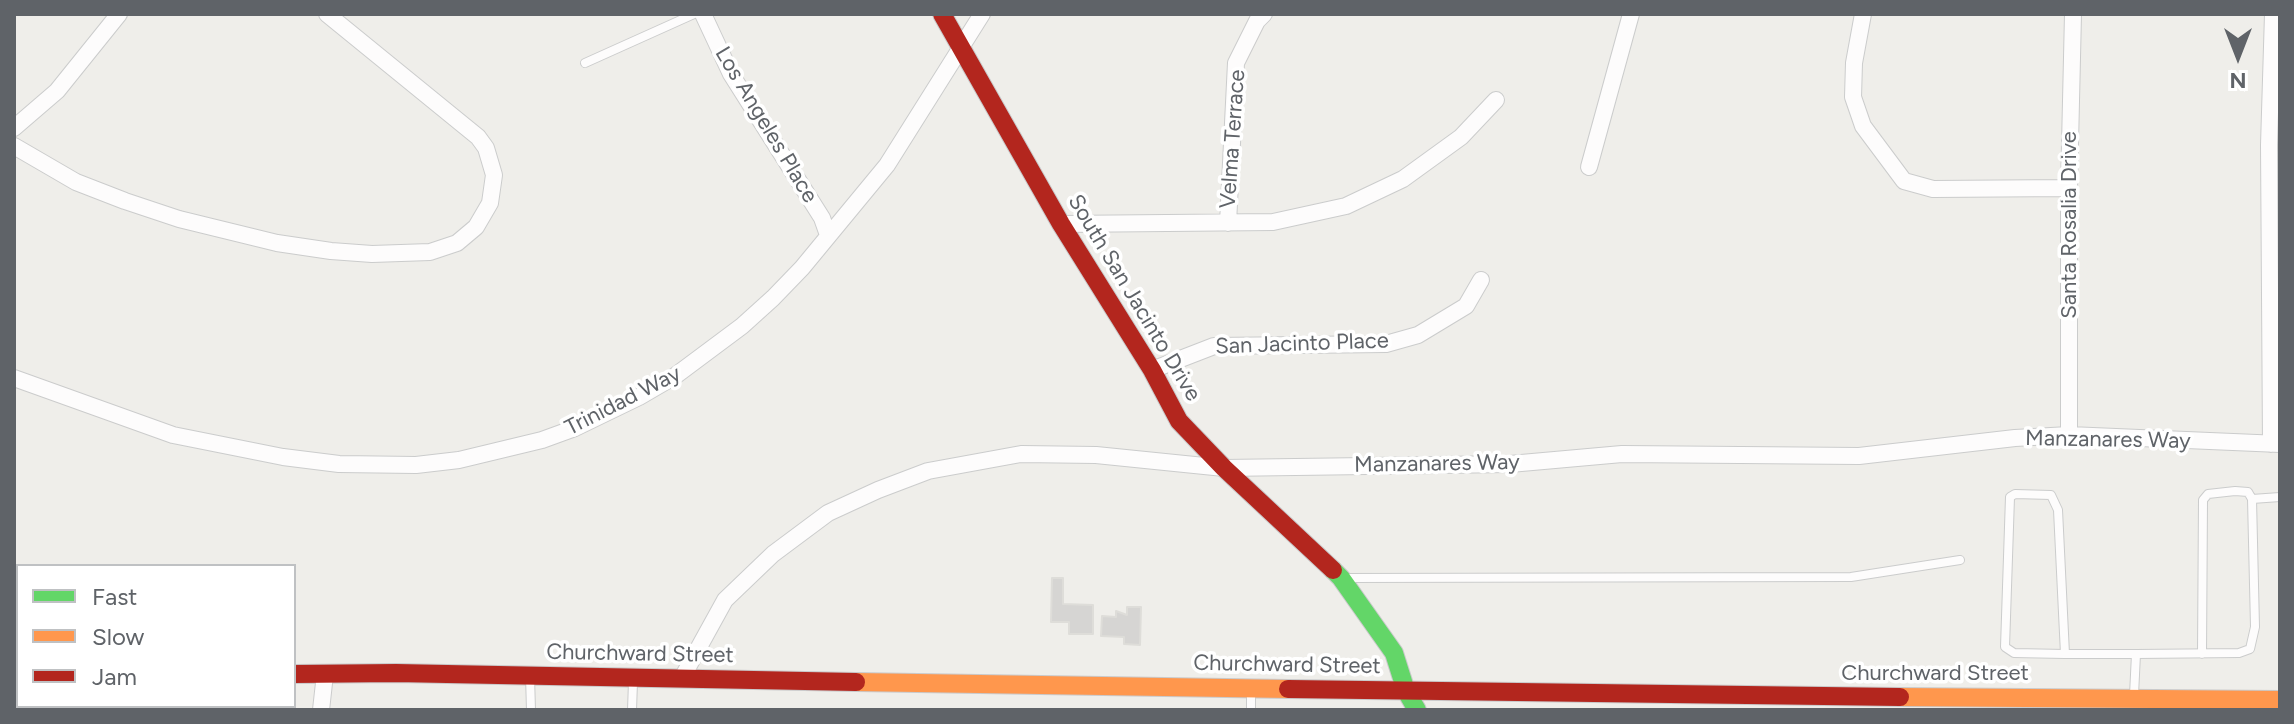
<!DOCTYPE html>
<html>
<head>
<meta charset="utf-8">
<style>
  body { margin:0 }
  #map { position:relative; width:2294px; height:724px; overflow:hidden; background:#efeeea; font-family:Figtree,sans-serif }
  canvas { display:block }
  .frame { position:absolute; inset:0; border:16px solid #5f6368; pointer-events:none }
  .legend { position:absolute; left:16px; top:564px; width:280px; height:144px; box-sizing:border-box; background:#fff; border:2px solid #bfc1c3; margin:0; padding:10px 14px; list-style:none; font-size:24px; color:#5f6368 }
  .legend li { display:flex; align-items:center; gap:16px; height:40px }
  .legend b { width:40px; border:2px solid #bfc1c3 }
  .north { position:absolute; left:2198px; top:16px; width:80px; height:80px; -webkit-text-stroke:6px #fff; paint-order:stroke; rotate:180deg; font-size:22px; font-weight:700; line-height:32px; text-align:center; color:#5f6368 }
  .north::after { content:''; display:block; margin:auto; width:28px; height:36px; background:#5f6368; clip-path:polygon(50% 0,100% 100%,50% 72%,0 100%) }
</style>
</head>
<body>
<div id="map">
<canvas width="2294" height="724"></canvas>
<div class="frame"></div>
<ul class="legend">
<li><b style="height:10px;background:#63d668"></b>Fast</li>
<li><b style="height:10px;background:#ff974d"></b>Slow</li>
<li><b style="height:10px;background:#b3261e"></b>Jam</li>
</ul>
<div class="north">N</div>
</div>
<script>
const c = document.querySelector('canvas').getContext('2d');
c.lineJoin = 'round';
function fillPath(path, color) { c.fillStyle = color; c.fill(path, 'evenodd'); }
const toPath = rows => new Path2D(rows.map(r => 'M' + r).join(''));
function trace(path, color, width, dash) { c.strokeStyle = color; c.lineWidth = width; c.lineCap = dash ? 'butt' : 'round'; c.setLineDash(dash || []); c.stroke(path); }
function write(font, color, halo, rows, align = 'center') {
  c.font = font + ' Figtree,sans-serif'; c.lineWidth = 7; c.setLineDash([]); c.textBaseline = 'middle'; c.strokeStyle = halo; c.fillStyle = color; for (const [text, x, y, turn = 0] of rows) {
    c.save(); c.translate(x, y); c.rotate((+turn || 0) * Math.PI / 180); c.textAlign = isNaN(turn) ? turn : align; if (halo) c.strokeText(text, 0, 0); c.fillText(text, 0, 0); c.restore();
  }
}
const building = toPath([
  [1052,578,1063,578,1063,604,1093,605,1093,634,1069,634,1069,622,1051,622,1052,578],
  [1127,607,1141,607,1140,645,1124,644,1124,637,1101,636,1102,616,1116,617,1116,611,1127,615,1127,607]
]);
fillPath(building, '#d6d5d3');
trace(building, '#deddd9', 2);
const lane = toPath([
  [585,63,694,14],
  [1346,578,1851,577,1960,560],
  [2065,654,2058,510,2051,495,2015,494,2010,497,2005,647,2014,653,2065,654,2136,654],
  [2202,654,2203,500,2208,494,2235,491,2248,492,2252,499,2280,497],
  [530,676,531,710],
  [2134,695,2136,654,2239,653,2250,649,2255,627,2252,499],
  [632,710,633,682],
  [1251,710,1251,689]
]);
const street = toPath([
  [703,14,731,74,822,218,828,235],
  [1863,14,1854,63,1853,97,1863,126,1904,181,1933,189,2069,188],
  [14,128,57,91,119,14],
  [14,146,76,182,125,201,179,219,277,243,331,251,372,254,430,252,457,243,476,227,490,203,494,175,486,148,478,137,327,14],
  [1589,167,1631,14],
  [1228,223,1236,63,1257,21,1264,14],
  [1061,224,1273,222,1346,206,1403,179,1461,137,1496,100],
  [1152,370,1214,346,1386,344,1418,335,1466,306,1481,280],
  [14,378,173,435,283,457,339,464,416,465,459,460,542,440,575,428,639,397,675,376,742,326,773,298,802,268,887,165,982,14],
  [2069,435,2069,188,2073,14],
  [2271,444,2269,145,2273,14],
  [682,678,725,600,773,554,828,513,878,490,928,471,1021,454,1096,455,1224,468,1510,464,1622,454,1859,456,2015,438,2069,435,2280,444],
  [321,710,325,674]
]);
const fast = toPath([
  [1333,570,1341,578,1394,653,1406,691,1417,710],
  [14,666,18,666]
]);
const slow = toPath([
  [856,682,1288,689],
  [1900,697,2280,700]
]);
const jam = toPath([
  [942,14,1061,224,1152,370,1179,421,1224,468,1333,570],
  [294,674,396,673,856,682],
  [1288,689,1900,697]
]);
trace(lane, '#cbcccc', 10);
trace(street, '#cbcccc', 18);
trace(fast, '#cacacb', 20);
trace(slow, '#cacacb', 20);
trace(jam, '#cacacb', 20);
trace(lane, '#fdfcfc', 8);
trace(street, '#fdfcfc', 16);
trace(fast, '#63d668', 18);
trace(slow, '#ff974d', 18);
trace(jam, '#b3261e', 18);
write('22px', '#5f6368', '#fff', [
  ["Los Angeles Place",766,125,59],
  ["Velma Terrace",1233,139,-86],
  ["Santa Rosalia Drive",2070,225,-90],
  ["South San Jacinto Drive",1134,298,59],
  ["San Jacinto Place",1302,344,-2],
  ["Trinidad Way",623,401,-27],
  ["Manzanares Way",2108,440,1],
  ["Manzanares Way",1437,464,-1],
  ["Churchward Street",640,654,1],
  ["Churchward Street",1287,665,1],
  ["Churchward Street",1935,674]
]);
</script>
</body>
</html>
